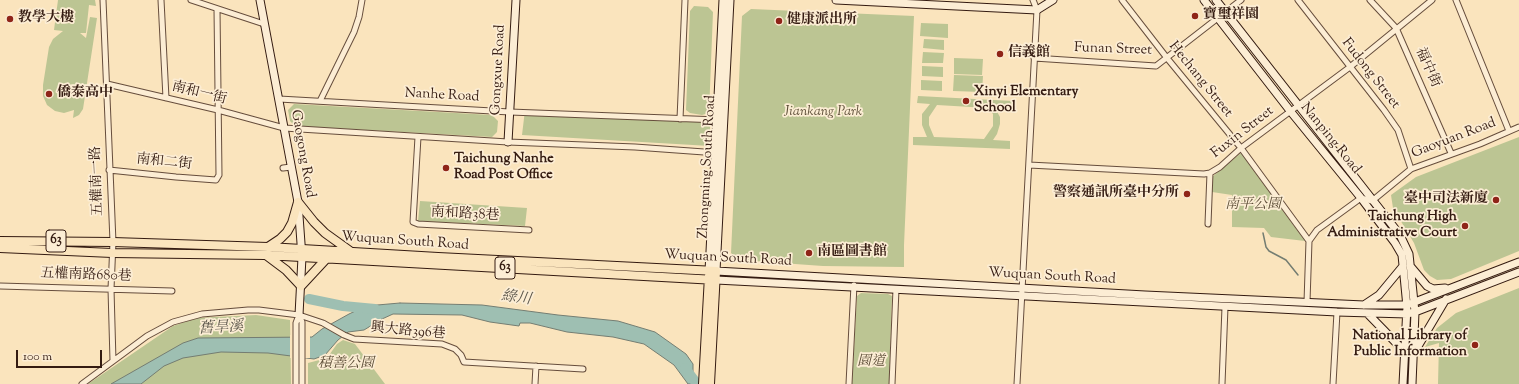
<!DOCTYPE html>
<html>
<head>
<meta charset="utf-8">
<style>
  body { margin:0 }
  #map { position:relative; width:1519px; height:384px; overflow:hidden; background:#fae4bd; font-family:"Sorts Mill Goudy",serif }
  canvas { display:block }
  .scale { position:absolute; left:16px; top:350px; width:86px; height:18px; box-sizing:border-box; border:2px solid #341b11; border-top:0; padding-left:5px; font-size:12px; line-height:14px; white-space:nowrap; color:#341b11; -webkit-text-stroke:3px #fcedd4; paint-order:stroke }
</style>
</head>
<body>
<div id="map">
<canvas width="1519" height="384"></canvas>
<div class="scale">100 m</div>
</div>
<script>
const c = document.querySelector('canvas').getContext('2d');
c.lineJoin = 'round';
function fillPath(path, color) { c.fillStyle = color; c.fill(path, 'evenodd'); }
const toPath = rows => new Path2D(rows.map(r => 'M' + r).join(''));
function trace(path, color, width, dash) { c.strokeStyle = color; c.lineWidth = width; c.lineCap = dash ? 'butt' : 'round'; c.setLineDash(dash || []); c.stroke(path); }
function write(font, color, halo, rows, align = 'center') {
  c.font = font + ' "Sorts Mill Goudy","Noto Serif TC",serif'; c.lineWidth = 3.5; c.setLineDash([]); c.textBaseline = 'middle'; c.strokeStyle = halo; c.fillStyle = color; for (const [text, x, y, turn = 0] of rows) {
    c.save(); c.translate(x, y); c.rotate((+turn || 0) * Math.PI / 180); c.textAlign = isNaN(turn) ? turn : align; if (halo) c.strokeText(text, 0, 0); c.fillText(text, 0, 0); c.restore();
  }
}
fillPath(toPath([
  [58,0,95,0,96,6,89,5,86,33,80,33,86,38,90,17,97,18,83,109,79,115,73,118,74,110,64,113,55,111,47,105,43,96,43,85,49,47,53,39,63,31,54,30],
  [694,6,708,7,713,12,709,113,702,115,690,113,686,110,690,11],
  [751,9,914,16,904,245,904,267,823,266,739,260,731,253,742,16],
  [921,23,948,24,948,38,920,36],
  [924,39,944,40,944,50,923,48],
  [923,52,944,53,943,63,922,63],
  [954,58,983,59,982,75,954,74],
  [922,66,943,67,943,77,922,76],
  [954,75,983,76,982,92,953,91],
  [921,80,942,81,942,91,921,90],
  [918,96,1013,101,1013,108,995,108,1000,117,1000,124,997,134,993,140,1010,141,1010,149,913,145,913,137,927,137,922,125,922,114,930,104,917,103],
  [937,105,988,108,993,114,993,126,984,139,934,137,929,125,929,117],
  [294,104,492,115,498,121,497,132,492,137,295,126,290,121,288,110],
  [525,110,710,122,710,146,522,135],
  [1519,137,1519,251,1451,279,1437,280,1430,276,1424,270,1414,243,1393,208,1391,195,1416,177],
  [1241,153,1305,241,1271,237,1264,228,1232,227,1232,195,1212,192,1212,177],
  [420,201,527,208,525,226,418,221],
  [1519,288,1519,384,1438,384,1439,343,1425,347,1437,328,1456,313],
  [861,293,888,294,892,296,889,384,852,384,857,296],
  [256,315,290,320,291,384,88,384,173,326,196,318],
  [343,340,355,344,385,384,308,384,308,363,327,358,337,344]
]), '#bcc593');
const water = toPath([
  [400,303,482,305,558,315,618,321,655,332,686,354,693,364,693,384,688,384,674,365,644,344,613,337,567,332,530,323,520,323,519,326,490,322,462,315,393,314,382,319,364,330,348,332,338,340,325,355,314,359,268,353,221,352,183,358,164,366,141,384,111,384,183,343,198,338,312,337,322,329,349,314,366,306,400,303]
]);
fillPath(water, '#9ebfb2');
trace(water, '#747d72', 1);
fillPath(toPath([
  [290,335,310,335,310,358,290,358]
]), '#fae4bd');
trace(toPath([
  [1263,233,1266,247,1269,251,1286,260,1298,275]
]), '#747d72', 1.5);
trace(toPath([
  [309,299,343,306,375,309],
  [685,368,697,384]
]), '#9ebfb2', 10);
const street = toPath([
  [103,0,113,242,111,289,113,361],
  [161,0,166,98],
  [191,0,264,24],
  [1122,0,1167,58,1241,148,1309,241,1307,302],
  [1298,0,1384,110,1398,130,1411,169],
  [1370,0,1396,28,1451,153],
  [1456,0,1509,131],
  [1034,58,1156,66,1241,0],
  [107,84,218,110,284,128,508,142,635,147,718,153],
  [279,99,510,112,719,120],
  [320,101,354,32,359,17,362,0],
  [680,119,685,0],
  [418,137,413,222,418,224,529,230],
  [1029,165,1204,174,1210,173,1220,167,1241,148,1350,67,1432,0],
  [283,168,291,167],
  [109,170,176,177,216,180,219,175,217,9],
  [1208,224,1210,173],
  [1309,241,1317,230,1361,198,1372,201,1411,169,1480,144,1519,127],
  [0,286,172,291],
  [299,315,302,322,302,384],
  [82,384,147,336,173,322,202,314,248,310,259,310,299,315,323,323,344,335,354,339,442,344,455,349,461,355,464,362,583,369],
  [296,384,296,323,299,315],
  [535,384,536,366],
  [849,384,854,285],
  [892,384,896,289],
  [1017,384,1037,10,1033,0],
  [1222,384,1225,307],
  [1333,384,1337,312]
]);
const secondary = toPath([
  [260,0,298,202,302,257,299,315],
  [730,0,716,271,1145,295,1364,305,1407,305,1519,262],
  [836,0,1037,10],
  [1204,0,1291,112,1361,198,1395,243,1402,255,1407,307,1403,384],
  [1216,0,1400,235,1409,254,1415,312,1412,384],
  [1037,10,1053,0],
  [508,142,516,0],
  [1411,267,1427,286,1433,289,1445,288],
  [709,271,723,0],
  [716,280,1337,312,1407,314,1415,312,1519,272],
  [1364,305,1379,295,1403,266],
  [1368,314,1405,352],
  [1414,353,1446,299]
]);
const primary = toPath([
  [298,202,314,222,325,233,350,251],
  [0,241,113,242,268,247,438,257,716,271,710,384],
  [268,247,280,239,287,232,292,223,298,202],
  [0,248,112,253,265,255,716,280],
  [266,255,286,270,301,286,327,258],
  [703,384,709,276]
]);
trace(street, '#664d3c', 7);
trace(secondary, '#341b11', 9);
trace(primary, '#341b11', 10);
trace(street, '#fcedd4', 5);
trace(secondary, '#fcedd4', 7);
trace(primary, '#fae4bd', 8);
for (const [x, y, r, color] of [
  [1195,16,4,"#8f2418"],
  [10,19,4,"#8f2418"],
  [779,21,4,"#8f2418"],
  [1000,54,4,"#8f2418"],
  [49,94,4,"#8f2418"],
  [966,101,4,"#8f2418"],
  [446,168,4,"#8f2418"],
  [1187,194,4,"#8f2418"],
  [1496,200,4,"#8f2418"],
  [1465,226,4,"#8f2418"],
  [809,253,4,"#8f2418"],
  [1475,345,4,"#8f2418"]
]) { const dot = new Path2D(); dot.arc(x, y, r, 0, 2 * Math.PI); c.fillStyle = color; c.fill(dot); trace(dot, '#fcedd4', 1.5); }
for (const [x, y, w] of [
  [56,241,20],
  [505,268,20]
]) { const box = new Path2D(); box.roundRect(x - w / 2, y - 11, w, 22, 3); c.fillStyle = '#fcedd4'; c.fill(box); trace(box, '#341b11', 1); }
write('bold 13px', '#341b11', null, [
  ["63",56,241],
  ["63",505,268]
]);
write('bold 14px', '#341b11', '#fcedd4', [
  ["寶璽祥園",1203,16],
  ["教學大樓",18,19],
  ["健康派出所",787,21],
  ["信義館",1008,54],
  ["Xinyi Elementary",974,93],
  ["School",974,109],
  ["僑泰高中",57,94],
  ["Taichung Nanhe",454,160],
  ["Road Post Office",454,176],
  ["警察通訊所臺中分所",1179,194,"right"],
  ["臺中司法新廈",1488,200,"right"],
  ["Taichung High",1457,218,"right"],
  ["Administrative Court",1457,234,"right"],
  ["南區圖書館",817,253],
  ["National Library of",1467,337,"right"],
  ["Public Information",1467,353,"right"]
], 'left');
write('14px', '#341b11', '#fcedd4', [
  ["Funan Street",1113,50,2],
  ["福中街",1427,68,66],
  ["Gongxue Road",499,70,-87],
  ["Fudong Street",1370,74,52],
  ["Hechang Street",1200,80,51],
  ["南和一街",199,94,14],
  ["Nanhe Road",442,96,3],
  ["Fuxin Street",1243,133,-38],
  ["Nanping Road",1330,139,51],
  ["Gaoyuan Road",1454,139,-21],
  ["Gaogong Road",302,154,80],
  ["南和二街",164,163,6],
  ["Zhongming South Road",708,167,-87],
  ["五權南一路",98,181,-92],
  ["南和路38巷",465,215,3],
  ["Wuquan South Road",405,242,4],
  ["Wuquan South Road",728,259,3],
  ["五權南路680巷",86,276,2],
  ["Wuquan South Road",1052,277,3],
  ["興大路396巷",408,332,5]
]);
write('italic 14px', '#5d4e38', '#fcedd4', [
  ["Jiankang Park",823,113],
  ["南平公園",1253,206],
  ["園道",871,363],
  ["積善公園",346,365]
]);
write('italic 15px', '#595449', '#fcedd4', [
  ["綠川",516,299,8],
  ["舊旱溪",221,329,-3]
]);
</script>
</body>
</html>
